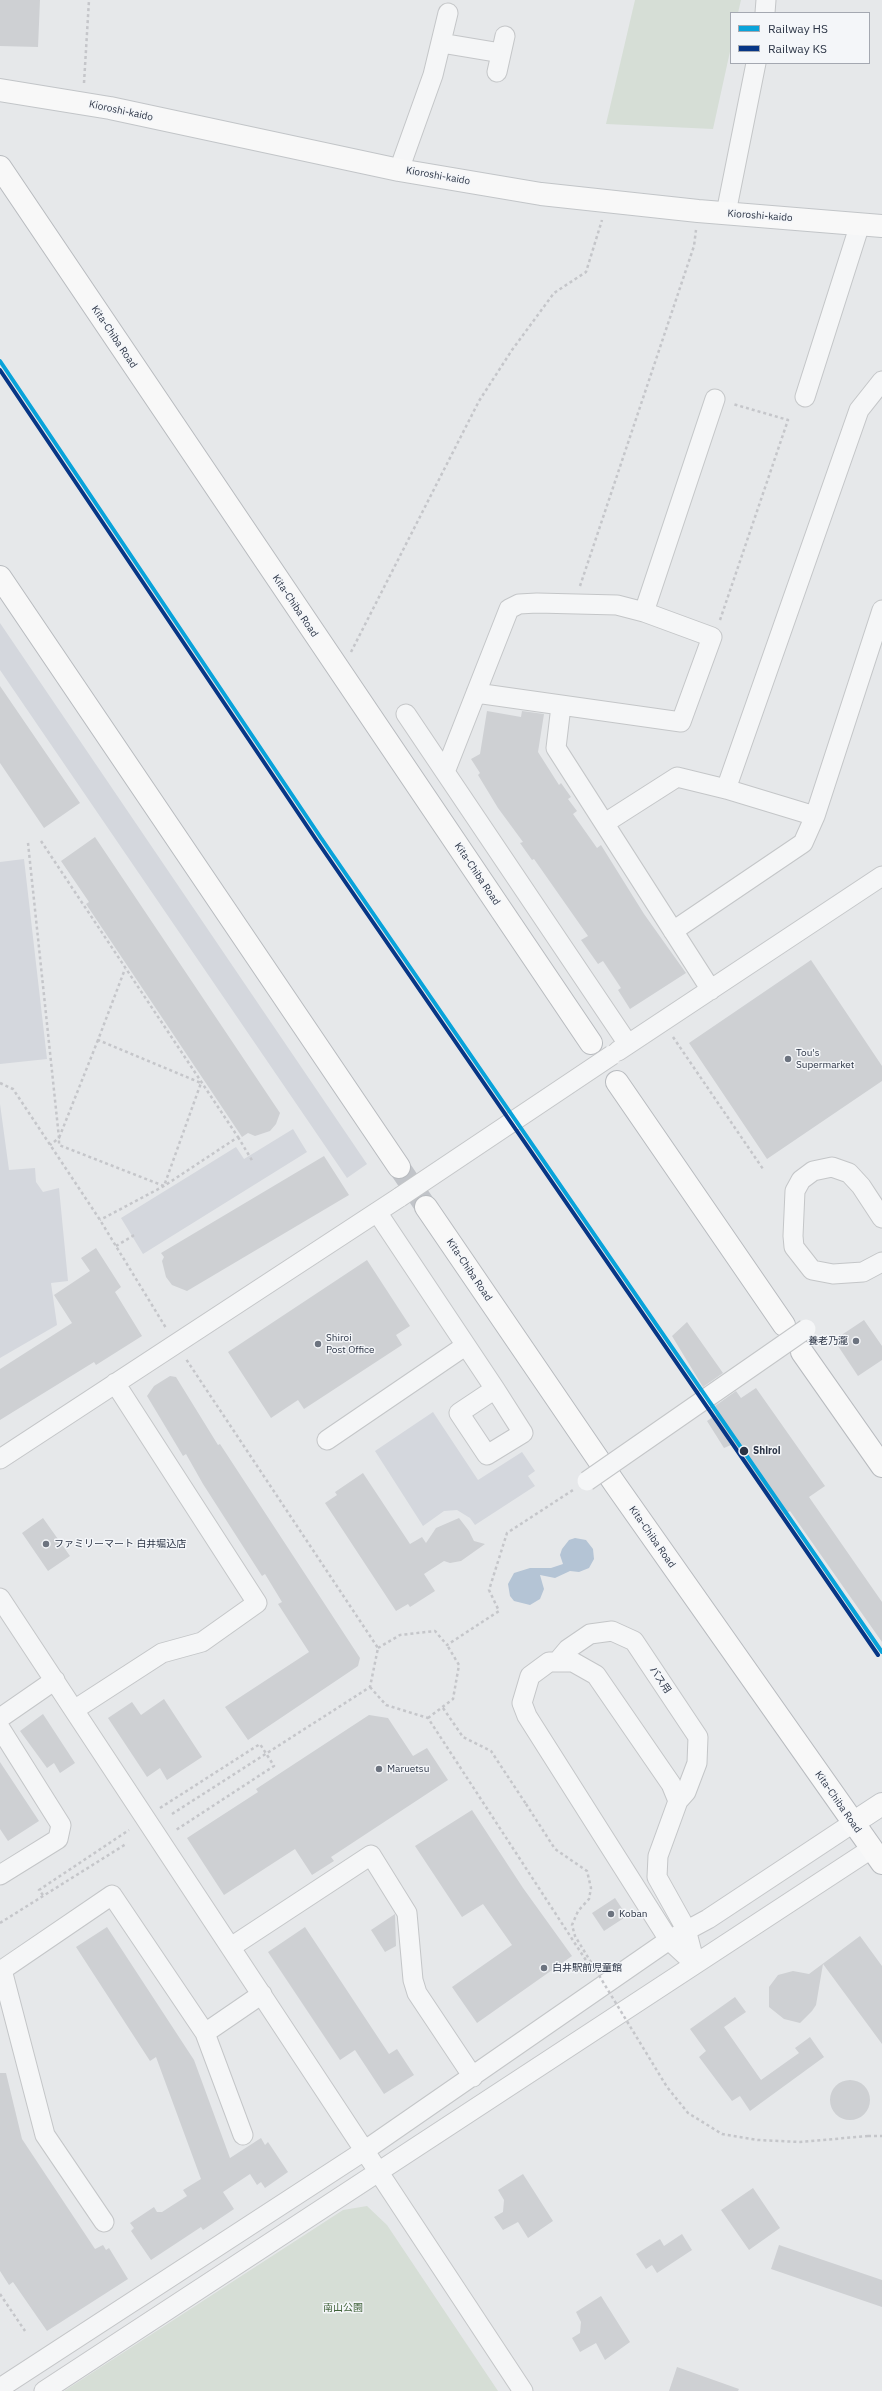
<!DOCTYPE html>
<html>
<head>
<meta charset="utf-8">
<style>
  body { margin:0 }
  #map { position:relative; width:882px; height:2391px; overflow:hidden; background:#e6e8ea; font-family:"IBM Plex Sans",sans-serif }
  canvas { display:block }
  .legend { position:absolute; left:730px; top:12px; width:140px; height:52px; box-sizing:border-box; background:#f4f6f9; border:1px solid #a4a8b1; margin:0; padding:5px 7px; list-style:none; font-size:12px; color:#2b3445 }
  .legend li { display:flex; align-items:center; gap:8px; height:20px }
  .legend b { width:20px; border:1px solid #a4a8b1 }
</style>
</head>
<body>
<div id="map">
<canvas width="882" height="2391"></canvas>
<ul class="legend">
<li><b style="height:5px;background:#09a3da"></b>Railway HS</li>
<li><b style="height:5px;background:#073686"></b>Railway KS</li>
</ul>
</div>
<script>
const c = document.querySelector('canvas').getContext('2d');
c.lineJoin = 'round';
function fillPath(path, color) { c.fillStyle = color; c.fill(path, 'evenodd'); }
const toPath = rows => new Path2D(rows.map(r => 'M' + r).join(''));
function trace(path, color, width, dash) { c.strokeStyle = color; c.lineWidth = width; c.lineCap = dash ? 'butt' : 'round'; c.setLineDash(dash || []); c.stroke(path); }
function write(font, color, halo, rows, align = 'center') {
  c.font = font + ' "IBM Plex Sans","Noto Sans JP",sans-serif'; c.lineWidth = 3; c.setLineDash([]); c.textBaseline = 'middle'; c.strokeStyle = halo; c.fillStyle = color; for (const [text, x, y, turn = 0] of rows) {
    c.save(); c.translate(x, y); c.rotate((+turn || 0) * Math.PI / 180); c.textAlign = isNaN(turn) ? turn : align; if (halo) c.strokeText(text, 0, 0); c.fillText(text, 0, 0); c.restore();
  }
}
fillPath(toPath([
  [0,623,367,1164,347,1178,0,670],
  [24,859,47,1059,0,1064,0,862],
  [0,1104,9,1170,35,1168,36,1182,43,1192,59,1188,68,1281,51,1283,57,1325,0,1358],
  [293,1129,307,1152,143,1254,121,1218,236,1147,244,1159],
  [433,1412,478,1480,522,1452,535,1471,528,1476,535,1486,475,1525,470,1518,457,1510,444,1511,423,1526,375,1451]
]), '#d4d7dd');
fillPath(toPath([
  [635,0,741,0,738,13,731,13,731,47,713,129,606,124],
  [367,2206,387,2225,498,2391,64,2391,343,2210]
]), '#d6ded6');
fillPath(toPath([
  [575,1538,586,1540,593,1549,594,1559,589,1568,579,1572,570,1571,555,1578,540,1575,544,1589,540,1599,530,1605,514,1601,510,1596,508,1584,514,1573,530,1568,551,1568,563,1564,560,1555,562,1549,569,1540]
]), '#b4c4d5');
fillPath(toPath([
  [0,0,40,0,38,47,0,46],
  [0,686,80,803,44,828,0,763],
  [487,711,521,717,522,711,544,714,538,752,559,785,561,783,571,797,568,799,577,811,573,814,597,848,601,845,644,914,686,973,630,1009,618,990,621,988,603,961,598,964,581,940,588,936,534,859,532,860,520,843,523,842,498,808,478,775,480,773,471,759,480,754],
  [95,837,280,1113,276,1124,270,1131,255,1136,248,1133,242,1137,86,904,89,902,61,861],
  [811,960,882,1066,882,1081,767,1159,689,1043],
  [324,1156,349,1195,187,1291,172,1285,166,1277,162,1261,164,1257,161,1253],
  [96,1248,121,1287,115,1292,142,1336,96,1365,94,1362,0,1420,0,1369,72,1323,54,1295,90,1271,81,1258],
  [367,1260,410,1326,396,1335,402,1345,304,1409,298,1400,271,1418,228,1352],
  [864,1320,882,1346,882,1360,858,1376,834,1340],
  [687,1322,723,1373,703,1387,672,1336],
  [170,1376,176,1377,218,1445,220,1444,360,1658,358,1666,248,1740,225,1707,309,1652,278,1604,282,1602,265,1574,262,1576,203,1484,186,1454,183,1456,147,1396,154,1386],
  [756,1388,825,1486,809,1497,882,1602,882,1642,790,1511,780,1517,731,1445,724,1448,707,1421,719,1413,715,1406,736,1391,741,1398],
  [363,1473,410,1544,422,1537,426,1543,436,1528,459,1518,469,1531,474,1541,485,1544,461,1561,450,1563,444,1561,424,1574,435,1591,410,1607,408,1604,396,1611,325,1503,337,1495,335,1492],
  [43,1518,70,1556,48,1571,22,1533],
  [164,1699,202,1757,167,1780,160,1768,147,1777,108,1718,132,1702,141,1715],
  [43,1714,75,1763,60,1773,54,1763,47,1768,20,1731],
  [369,1715,388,1718,413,1756,427,1748,448,1780,331,1857,334,1861,312,1875,295,1849,224,1895,187,1838,258,1792,256,1789],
  [0,1762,39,1821,8,1841,0,1829],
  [472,1810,523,1888,572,1956,477,2023,452,1987,512,1945,483,1904,462,1917,415,1846],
  [615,1898,627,1916,604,1931,592,1913],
  [395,1914,396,1946,385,1952,371,1930],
  [107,1927,194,2060,230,2158,261,2138,265,2145,268,2142,288,2172,265,2188,261,2182,257,2185,250,2174,223,2192,234,2209,203,2230,201,2227,151,2260,131,2231,134,2228,130,2223,154,2207,157,2212,162,2212,187,2196,183,2190,201,2179,156,2057,150,2061,76,1947],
  [305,1927,389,2054,397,2049,414,2075,384,2094,355,2050,340,2060,268,1952],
  [860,1936,882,1966,882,2044,823,1964,816,2005,812,2011,800,2023,784,2019,769,2007,769,1987,778,1975,793,1971,809,1974],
  [735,1997,746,2012,724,2027,761,2080,799,2053,795,2048,810,2037,824,2057,750,2111,740,2096,732,2101,699,2057,706,2051,690,2029],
  [0,2073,6,2073,22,2139,95,2249,103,2245,106,2250,109,2248,128,2279,47,2331,13,2282,9,2285,0,2271],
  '830 2100a20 20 0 1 1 40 0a20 20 0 1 1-40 0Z',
  [523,2174,553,2221,528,2238,518,2222,503,2230,494,2217,503,2212,504,2200,498,2190],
  [753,2188,780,2228,749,2250,721,2210],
  [682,2234,692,2250,657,2273,652,2265,646,2269,636,2254,660,2239,664,2246],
  [779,2245,882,2280,882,2307,771,2269],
  [601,2296,630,2342,605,2360,596,2343,580,2352,572,2338,580,2333,581,2322,576,2312],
  [677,2367,739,2389,738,2391,669,2391]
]), '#ced0d3');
trace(toPath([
  [399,1167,426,1207]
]), '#c1c4c9', 22, [22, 11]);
const minor = toPath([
  [765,13,766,0],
  [441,43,501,53],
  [497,72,505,36],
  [399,170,433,75,448,13],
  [726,213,756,63],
  [805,397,860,224],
  [644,612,715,399],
  [476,693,681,722,712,637,644,612,617,605,537,603,519,604,509,609,476,693,445,772,628,1044],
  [561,706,556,748,711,990],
  [406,714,445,772],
  [726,789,859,410,882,381],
  [815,816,882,610],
  [605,823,677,777,726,789,815,816,803,843,673,931],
  [618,1051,882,876],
  [377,1212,495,1389,523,1433,487,1455,459,1413,495,1389],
  [882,1218,861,1186,849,1173,832,1167,813,1171,801,1180,795,1191,793,1236,794,1247,812,1270,833,1274,863,1272,882,1262],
  [327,1440,465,1346],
  [0,1459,400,1197],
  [0,1598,523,2391],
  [549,1662,573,1662,596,1675,671,1784,678,1801,658,1856,657,1877,686,1929,695,1964,669,1940,527,1716,522,1703,530,1676,549,1662],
  [557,1662,568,1649,590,1634,612,1631,634,1641,698,1737,697,1763,686,1792,678,1801],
  [74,1710,162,1653,202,1642,257,1603,115,1383],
  [0,1718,55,1680],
  [0,1728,61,1825,58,1839,0,1875],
  [231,1947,371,1855,407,1913,413,1980,417,1993,473,2077],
  [243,2135,205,2033,262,1994],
  [104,2222,45,2135,2,1970,112,1895,205,2033],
  [0,2388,364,2151,669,1940,708,1919,853,1823],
  [44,2391,871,1849]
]);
const major = toPath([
  [0,90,110,108,399,170,541,194,698,211,882,226],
  [853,1823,882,1804]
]);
const highway = toPath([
  [0,167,591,1043],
  [0,577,399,1167],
  [617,1082,784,1325],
  [426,1207,615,1484,882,1863],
  [802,1352,882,1466]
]);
trace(minor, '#c4c6c8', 21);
trace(major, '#c2c5c8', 24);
trace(highway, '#b8bbbf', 24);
trace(toPath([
  [84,83,89,0],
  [580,586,694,246,696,230],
  [720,620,788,420,733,404],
  [351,652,479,401,512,350,554,293,586,272,602,220],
  [41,841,238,1137,164,1186,100,1220],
  [28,843,59,1138,50,1145],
  [673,1037,763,1169],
  [98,1040,59,1138,59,1145,164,1186,201,1083,98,1040,125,969],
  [0,1083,13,1089,100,1220,166,1328],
  [238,1137,253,1162],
  [116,1246,136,1234],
  [378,1648,400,1635,435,1631,447,1645,499,1611,489,1590,507,1533,573,1490],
  [370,1687,386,1705,428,1718,591,1968],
  [443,1708,463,1737,491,1751,526,1804],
  [428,1718,453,1699,459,1665,447,1645],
  [160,1808,260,1744,274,1766,176,1830],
  [172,1814,370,1687,378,1648,186,1359],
  [43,1895,39,1890,129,1830],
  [0,1923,126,1844],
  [868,2136,882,2136],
  [0,2294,25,2331]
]), '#c5c6ca', 2.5, [3, 3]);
trace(minor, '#f5f6f7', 19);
trace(major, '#f8f8f8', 22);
trace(highway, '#f8f8f8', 22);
const minorBridge = toPath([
  [400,1197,612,1055],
  [587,1481,806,1329]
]);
trace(minorBridge, '#c4c6c8', 21, []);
trace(toPath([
  [526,1804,555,1849,587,1871,591,1888,589,1899,578,1911,572,1925,575,1936,667,2087,688,2113,722,2134,758,2140,800,2142,868,2136]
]), '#c5c6ca', 2.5, [3, 3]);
trace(minorBridge, '#f5f6f7', 19);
trace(toPath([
  [0,361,321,838,882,1652]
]), '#09a3da', 4);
trace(toPath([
  [0,370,317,841,878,1655]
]), '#073686', 4);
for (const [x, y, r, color] of [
  [788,1059,4,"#6c737f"],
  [856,1341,4,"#6c737f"],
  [318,1344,4,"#6c737f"],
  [744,1451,5,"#2b3445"],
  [46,1544,4,"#6c737f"],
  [379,1769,4,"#6c737f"],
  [611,1914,4,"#6c737f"],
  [544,1968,4,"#6c737f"]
]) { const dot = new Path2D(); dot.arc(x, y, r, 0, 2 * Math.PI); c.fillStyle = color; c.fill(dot); trace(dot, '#f4f6f9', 1.5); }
write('10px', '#2b3445', '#f4f6f9', [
  ["Kioroshi-kaido",121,111,12],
  ["Kioroshi-kaido",438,176,10],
  ["Kioroshi-kaido",760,216,4],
  ["Kita-Chiba Road",114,337,56],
  ["Kita-Chiba Road",295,606,56],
  ["Kita-Chiba Road",477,874,56],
  ["Kita-Chiba Road",469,1270,56],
  ["Kita-Chiba Road",652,1537,55],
  ["バス用",660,1680,56],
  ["Kita-Chiba Road",838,1802,55]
]);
write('10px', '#2b3445', '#f4f6f9', [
  ["Tou's",796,1053],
  ["Supermarket",796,1065],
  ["Shiroi",326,1338],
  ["Post Office",326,1350],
  ["養老乃瀧",848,1341,"right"],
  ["ファミリーマート 白井堀込店",54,1544],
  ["Maruetsu",387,1769],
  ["Koban",619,1914],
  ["白井駅前児童館",552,1968]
], 'left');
write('bold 10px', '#2b3445', '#f4f6f9', [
  ["Shiroi",753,1451]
], 'left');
write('10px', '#3f6138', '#f4f6f9', [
  ["南山公園",343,2308]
]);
</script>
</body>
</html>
